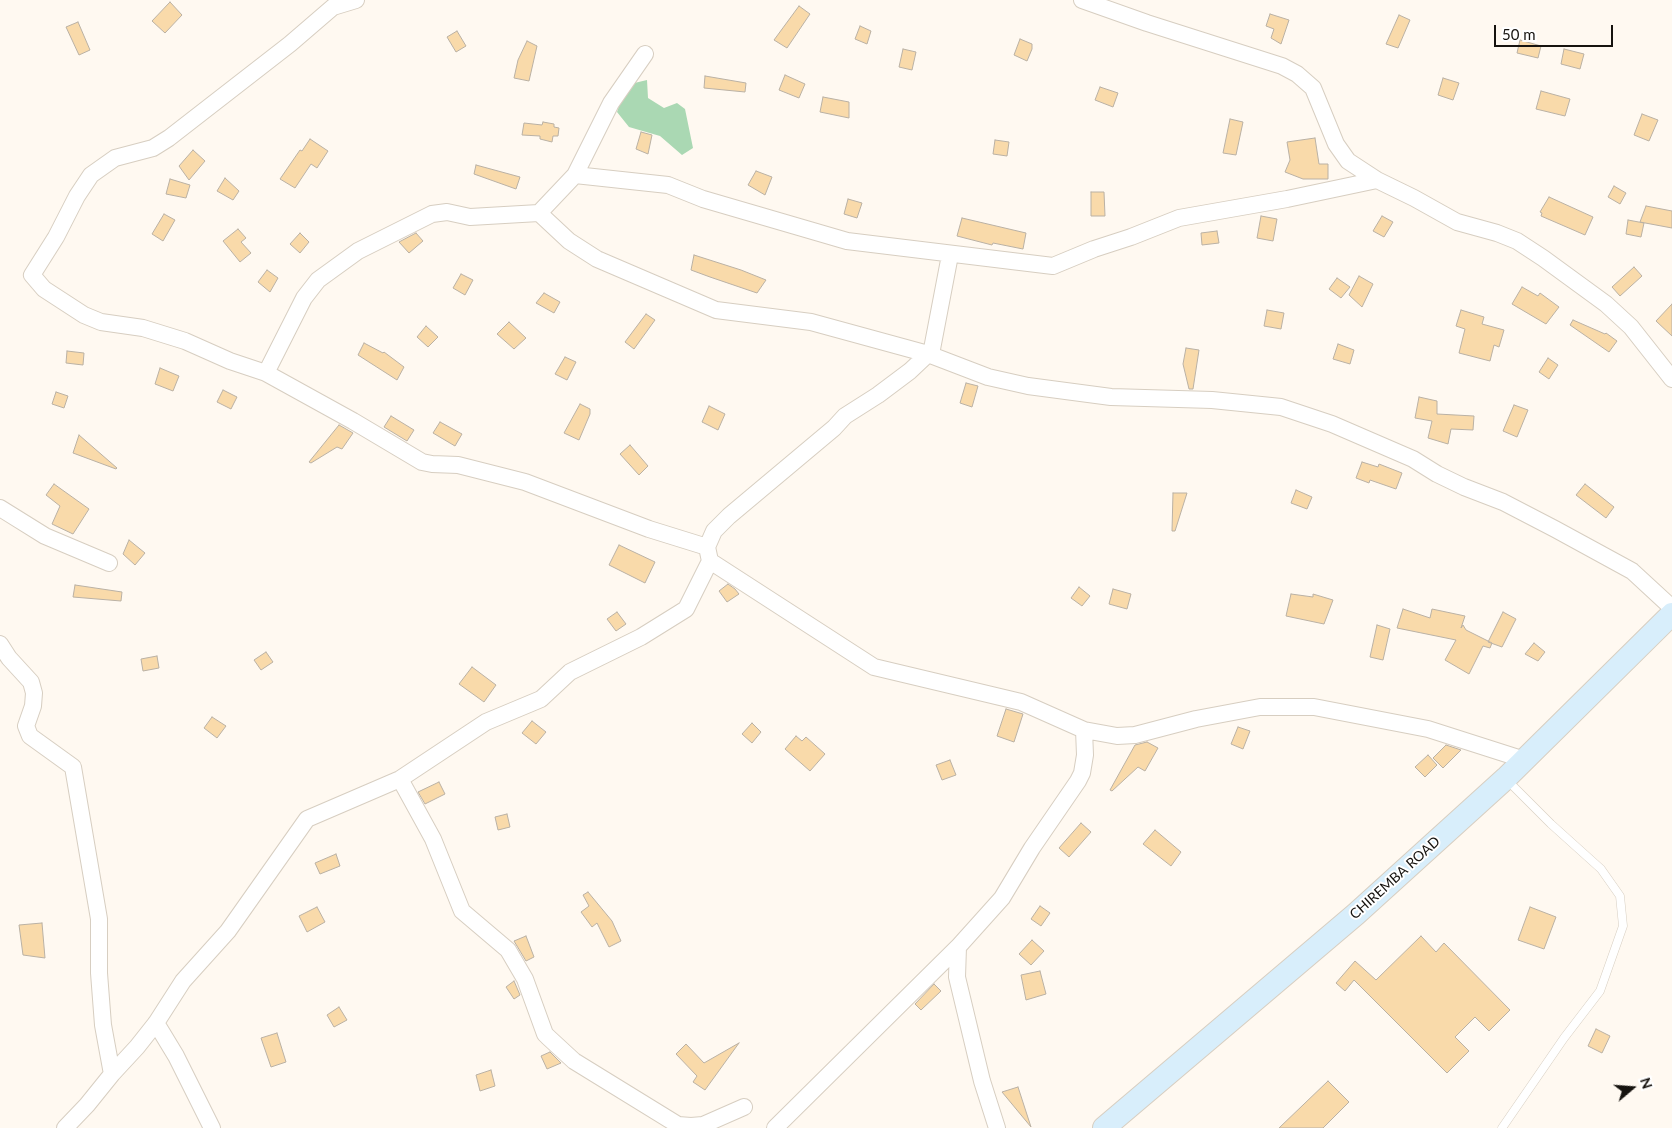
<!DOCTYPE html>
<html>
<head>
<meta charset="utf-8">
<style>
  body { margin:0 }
  #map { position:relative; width:1672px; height:1128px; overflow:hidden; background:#fff9f1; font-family:Lato,sans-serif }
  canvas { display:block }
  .north { position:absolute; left:1607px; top:1063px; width:50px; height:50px; -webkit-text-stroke:4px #fff; paint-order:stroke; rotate:72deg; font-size:14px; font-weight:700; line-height:20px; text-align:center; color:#16130f }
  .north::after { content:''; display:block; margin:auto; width:18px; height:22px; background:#16130f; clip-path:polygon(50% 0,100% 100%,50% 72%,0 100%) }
  .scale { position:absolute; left:1494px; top:25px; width:119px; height:22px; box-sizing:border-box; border:2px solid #16130f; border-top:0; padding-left:6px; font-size:15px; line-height:18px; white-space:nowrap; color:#16130f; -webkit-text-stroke:4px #fff; paint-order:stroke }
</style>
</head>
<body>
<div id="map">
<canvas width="1672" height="1128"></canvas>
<div class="north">N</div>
<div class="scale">50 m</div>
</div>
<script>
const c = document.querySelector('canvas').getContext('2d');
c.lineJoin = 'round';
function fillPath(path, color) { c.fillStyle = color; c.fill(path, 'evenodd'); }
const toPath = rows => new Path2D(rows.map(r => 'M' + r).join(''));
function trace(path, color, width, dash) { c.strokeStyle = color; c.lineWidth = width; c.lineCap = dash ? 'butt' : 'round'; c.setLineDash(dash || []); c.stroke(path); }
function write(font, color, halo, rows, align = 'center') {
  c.font = font + ' Lato,sans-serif'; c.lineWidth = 4; c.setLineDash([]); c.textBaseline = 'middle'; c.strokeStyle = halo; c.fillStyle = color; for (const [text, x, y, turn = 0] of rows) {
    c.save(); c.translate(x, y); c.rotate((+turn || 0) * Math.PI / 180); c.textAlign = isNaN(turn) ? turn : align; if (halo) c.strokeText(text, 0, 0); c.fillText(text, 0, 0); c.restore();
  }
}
fillPath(toPath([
  [647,80,648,98,664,108,677,103,685,109,693,148,682,155,660,136,629,127,617,112,626,85]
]), '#aad8b3');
const building = toPath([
  [170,2,182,15,165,33,152,21,170,2],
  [799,6,810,14,787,48,774,40,799,6],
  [1270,14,1289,20,1281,44,1271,38,1274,29,1266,26,1270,14],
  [1399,15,1410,20,1398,48,1386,44,1399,15],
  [78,22,90,50,79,55,66,27,78,22],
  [860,26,871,31,867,44,855,39,860,26],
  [457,31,466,46,456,52,447,37,457,31],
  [1020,39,1032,44,1032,49,1027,61,1014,55,1020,39],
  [1520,40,1541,46,1538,58,1517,53,1520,40],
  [527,41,537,46,529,81,514,78,518,60,527,41],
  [903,49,916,52,912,70,899,67,903,49],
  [1564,49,1584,54,1580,69,1561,64,1564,49],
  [785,75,805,84,799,98,779,90,785,75],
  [705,76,746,83,745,92,704,88,705,76],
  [1443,78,1459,83,1453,100,1438,95,1443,78],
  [1100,87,1118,93,1113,107,1095,100,1100,87],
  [1541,91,1570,99,1565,116,1536,109,1541,91],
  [823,97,849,102,849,118,820,112,823,97],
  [1642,114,1658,120,1649,141,1634,135,1642,114],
  [1230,119,1243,122,1236,155,1223,153,1230,119],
  [543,122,554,124,554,127,559,128,558,136,553,136,552,142,540,139,540,136,522,135,524,123,542,125,543,122],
  [641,132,652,135,648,154,636,149,641,132],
  [1315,138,1319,164,1328,164,1328,179,1303,179,1285,172,1290,160,1287,142,1315,138],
  [310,139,328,151,317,168,311,164,295,188,280,179,300,150,302,151,310,139],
  [995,140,1009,142,1007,156,993,154,995,140],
  [193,150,205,161,189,180,179,166,193,150],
  [476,165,520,177,516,189,474,174,476,165],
  [756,171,772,177,765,195,748,185,756,171],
  [225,178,239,191,233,200,217,191,225,178],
  [170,179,190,185,186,198,166,194,170,179],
  [1614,186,1626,193,1620,204,1608,197,1614,186],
  [1091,192,1104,192,1105,216,1091,216,1091,192],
  [1549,197,1593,217,1585,235,1541,216,1542,213,1540,212,1549,197],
  [848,199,862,203,857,218,844,214,848,199],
  [1646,206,1672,211,1672,228,1640,222,1646,206],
  [164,214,175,220,163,241,152,234,164,214],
  [1261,216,1277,219,1273,241,1257,238,1261,216],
  [1382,216,1393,222,1384,237,1373,231,1382,216],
  [962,218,1026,233,1023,249,993,243,992,245,957,236,962,218],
  [1628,220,1644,223,1641,237,1626,234,1628,220],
  [238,229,246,238,241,242,251,253,240,262,223,241,238,229],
  [1217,231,1219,243,1202,245,1201,233,1217,231],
  [300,233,309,242,300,253,290,244,300,233],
  [416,233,423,241,409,253,399,242,416,233],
  [694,255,741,270,766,280,757,293,710,277,691,270,694,255],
  [1634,267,1642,276,1620,296,1612,287,1634,267],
  [267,270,278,278,270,292,258,282,267,270],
  [461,274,473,280,465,295,453,288,461,274],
  [1359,276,1373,284,1362,307,1349,295,1359,276],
  [1337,278,1350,287,1341,298,1329,289,1337,278],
  [1522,287,1538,296,1540,293,1559,307,1546,324,1512,304,1522,287],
  [544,293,560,302,554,313,536,303,544,293],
  [1672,304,1672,336,1656,321,1672,304],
  [1267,310,1284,313,1281,329,1264,326,1267,310],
  [1461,310,1484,317,1482,324,1504,330,1499,347,1494,345,1490,361,1459,353,1465,329,1456,326,1461,310],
  [646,314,655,320,634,349,625,342,646,314],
  [1573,320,1605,334,1606,333,1617,341,1609,352,1570,325,1573,320],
  [509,322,526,338,514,349,497,334,509,322],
  [426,326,438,337,428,347,417,337,426,326],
  [364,343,383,353,384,352,404,367,397,380,358,355,364,343],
  [1338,344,1354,350,1350,364,1333,359,1338,344],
  [1186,348,1199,350,1193,389,1189,389,1183,364,1186,348],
  [67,351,84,353,83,365,66,363,67,351],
  [565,357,576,362,567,380,555,374,565,357],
  [1548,358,1558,365,1549,379,1539,372,1548,358],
  [160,368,179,376,173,391,155,384,160,368],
  [966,383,978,386,972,407,960,403,966,383],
  [223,390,237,397,231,409,217,402,223,390],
  [56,392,68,396,64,408,52,404,56,392],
  [1419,397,1437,401,1437,414,1474,416,1473,430,1451,429,1448,444,1428,438,1432,421,1415,418,1419,397],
  [580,404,590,409,590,414,579,440,564,433,580,404],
  [1514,405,1528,410,1517,437,1503,431,1514,405],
  [709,406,725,414,718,430,702,422,709,406],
  [391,416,414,430,407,441,384,427,391,416],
  [440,422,462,434,455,446,433,433,440,422],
  [339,425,353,433,342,449,337,447,311,463,309,462,339,425],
  [79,435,117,468,116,469,73,453,79,435],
  [630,445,648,466,639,475,620,454,630,445],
  [1362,462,1378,467,1379,464,1402,473,1396,489,1370,480,1369,483,1356,478,1362,462],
  [54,484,89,509,73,534,52,524,60,506,46,495,54,484],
  [1585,484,1614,507,1606,518,1576,495,1585,484],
  [1296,490,1312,497,1307,509,1291,503,1296,490],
  [1173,493,1187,493,1175,531,1172,531,1173,493],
  [129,540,145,553,135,565,123,554,129,540],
  [619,545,655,562,645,583,609,565,619,545],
  [728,584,735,589,739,594,727,602,719,591,728,584],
  [75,585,122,592,121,601,73,597,75,585],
  [1079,587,1090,596,1082,606,1071,598,1079,587],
  [1113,589,1131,594,1127,609,1109,604,1113,589],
  [1291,594,1313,597,1313,594,1333,600,1324,624,1286,616,1291,594],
  [1403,609,1430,618,1432,609,1465,616,1461,628,1463,625,1466,630,1492,643,1490,648,1483,646,1469,674,1445,660,1456,640,1397,628,1403,609],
  [617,612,626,624,616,631,607,619,617,612],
  [1503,612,1516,619,1502,647,1488,642,1503,612],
  [1377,625,1390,629,1383,660,1370,657,1377,625],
  [1534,643,1545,652,1538,661,1525,654,1534,643],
  [266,652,273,662,261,670,254,660,266,652],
  [157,656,159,668,143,671,141,659,157,656],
  [472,667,496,685,484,702,459,684,472,667],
  [1006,709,1023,714,1014,742,997,736,1006,709],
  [212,717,226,726,217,738,204,728,212,717],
  [532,721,546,732,536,744,522,733,532,721],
  [752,723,761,732,752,743,742,734,752,723],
  [1238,727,1250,731,1243,749,1231,744,1238,727],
  [796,736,802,741,806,737,825,754,810,771,785,749,796,736],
  [1147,742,1158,748,1145,771,1138,767,1112,791,1110,790,1135,745,1147,742],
  [1446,745,1461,750,1443,768,1433,758,1446,745],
  [1428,755,1437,765,1425,777,1415,767,1428,755],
  [950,760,956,775,942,780,936,765,950,760],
  [439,782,445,794,425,804,418,792,439,782],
  [507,814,510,827,498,830,495,817,507,814],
  [1081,823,1091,832,1069,857,1059,848,1081,823],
  [1155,830,1181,852,1171,866,1143,844,1155,830],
  [336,854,340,866,320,874,315,863,336,854],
  [588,892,612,921,621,941,609,947,597,923,592,927,581,912,589,906,583,895,588,892],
  [1040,906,1050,913,1041,926,1031,919,1040,906],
  [317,907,325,922,307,932,299,916,317,907],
  [1530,907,1556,917,1544,949,1518,940,1530,907],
  [42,923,45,958,23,955,19,925,42,923],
  [526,936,534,957,526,961,514,941,526,936],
  [1421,936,1436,952,1444,943,1510,1010,1489,1031,1475,1017,1455,1037,1469,1051,1447,1073,1354,980,1345,991,1336,983,1355,961,1376,980,1421,936],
  [1032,940,1044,951,1031,965,1019,954,1032,940],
  [1040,971,1046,994,1026,1000,1021,975,1040,971],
  [514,981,520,995,514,999,506,987,514,981],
  [934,984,941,991,921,1010,915,1004,934,984],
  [339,1007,347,1020,334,1027,327,1015,339,1007],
  [1596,1029,1610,1036,1602,1053,1588,1046,1596,1029],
  [277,1033,286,1062,271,1067,261,1038,277,1033],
  [739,1043,705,1090,693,1082,697,1076,676,1054,686,1044,704,1063,739,1043],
  [550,1052,561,1063,547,1069,541,1056,550,1052],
  [491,1070,495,1086,480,1091,476,1075,491,1070],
  [1328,1081,1349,1102,1323,1128,1279,1128,1328,1081],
  [1018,1087,1031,1127,1002,1092,1018,1087]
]);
fillPath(building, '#f9daaa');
trace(building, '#bab1a4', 1);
const service = toPath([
  [1502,1128,1564,1038,1600,991,1623,926,1620,896,1601,869,1551,824,1507,780]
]);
const minor = toPath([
  [356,0,333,7,290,44,169,138,153,148,115,158,91,175,77,196,56,237,32,275,44,289,84,315,101,322,143,328,185,341,230,361,266,373,353,421,422,462,432,464,458,465,525,482,649,529,707,547],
  [1082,0,1147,23,1282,66,1297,74,1313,88,1336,144,1348,161,1377,180,1414,198,1457,222,1497,233,1517,241,1543,258,1606,304,1631,327,1672,379],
  [575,175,668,185,703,199,847,241,1053,266,1094,249,1131,237,1179,218,1287,199,1377,180],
  [539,213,569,241,597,259,716,310,811,322,928,354,988,377,1028,386,1111,397,1212,400,1281,407,1332,424,1413,459,1437,474,1464,487,1503,502,1555,529,1632,571,1672,608],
  [266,373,304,298,318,280,358,251,432,214,447,212,470,217,539,213,575,175,611,103,645,54],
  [0,508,45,536,109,563],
  [710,561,874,667,1021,702,1084,730,1117,736,1135,735,1196,719,1260,707,1314,707,1428,729,1525,760],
  [0,644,9,658,31,682,34,693,33,706,26,726,30,736,73,767,99,919,99,973,103,1025,112,1074],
  [400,779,433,839,462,911,508,950,525,979,545,1034,548,1037,574,1061,678,1125,691,1126,703,1125,744,1107],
  [156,1023,176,1056,212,1128],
  [65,1128,87,1105,112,1074,137,1047,156,1023,183,981,228,931,307,819,400,779,486,722,541,699,570,672,641,637,686,609,710,561,707,547,714,531,729,516,834,428,845,416,878,395,910,371,928,354,932,349,950,255],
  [775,1128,958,947],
  [997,1128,982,1081,957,977,958,947,1002,898,1032,848,1078,781,1082,773,1085,755,1084,730]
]);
const secondary = toPath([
  [1104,1128,1356,914,1506,778,1672,614]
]);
trace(service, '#d7cec1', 9);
trace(minor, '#d7cec1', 18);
trace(secondary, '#d7cec1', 24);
trace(service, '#fff', 8);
trace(minor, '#fff', 16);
trace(secondary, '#d8eefb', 22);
write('14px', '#16130f', '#fff', [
  ["CHIREMBA ROAD",1395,878,-42]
]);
</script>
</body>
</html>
